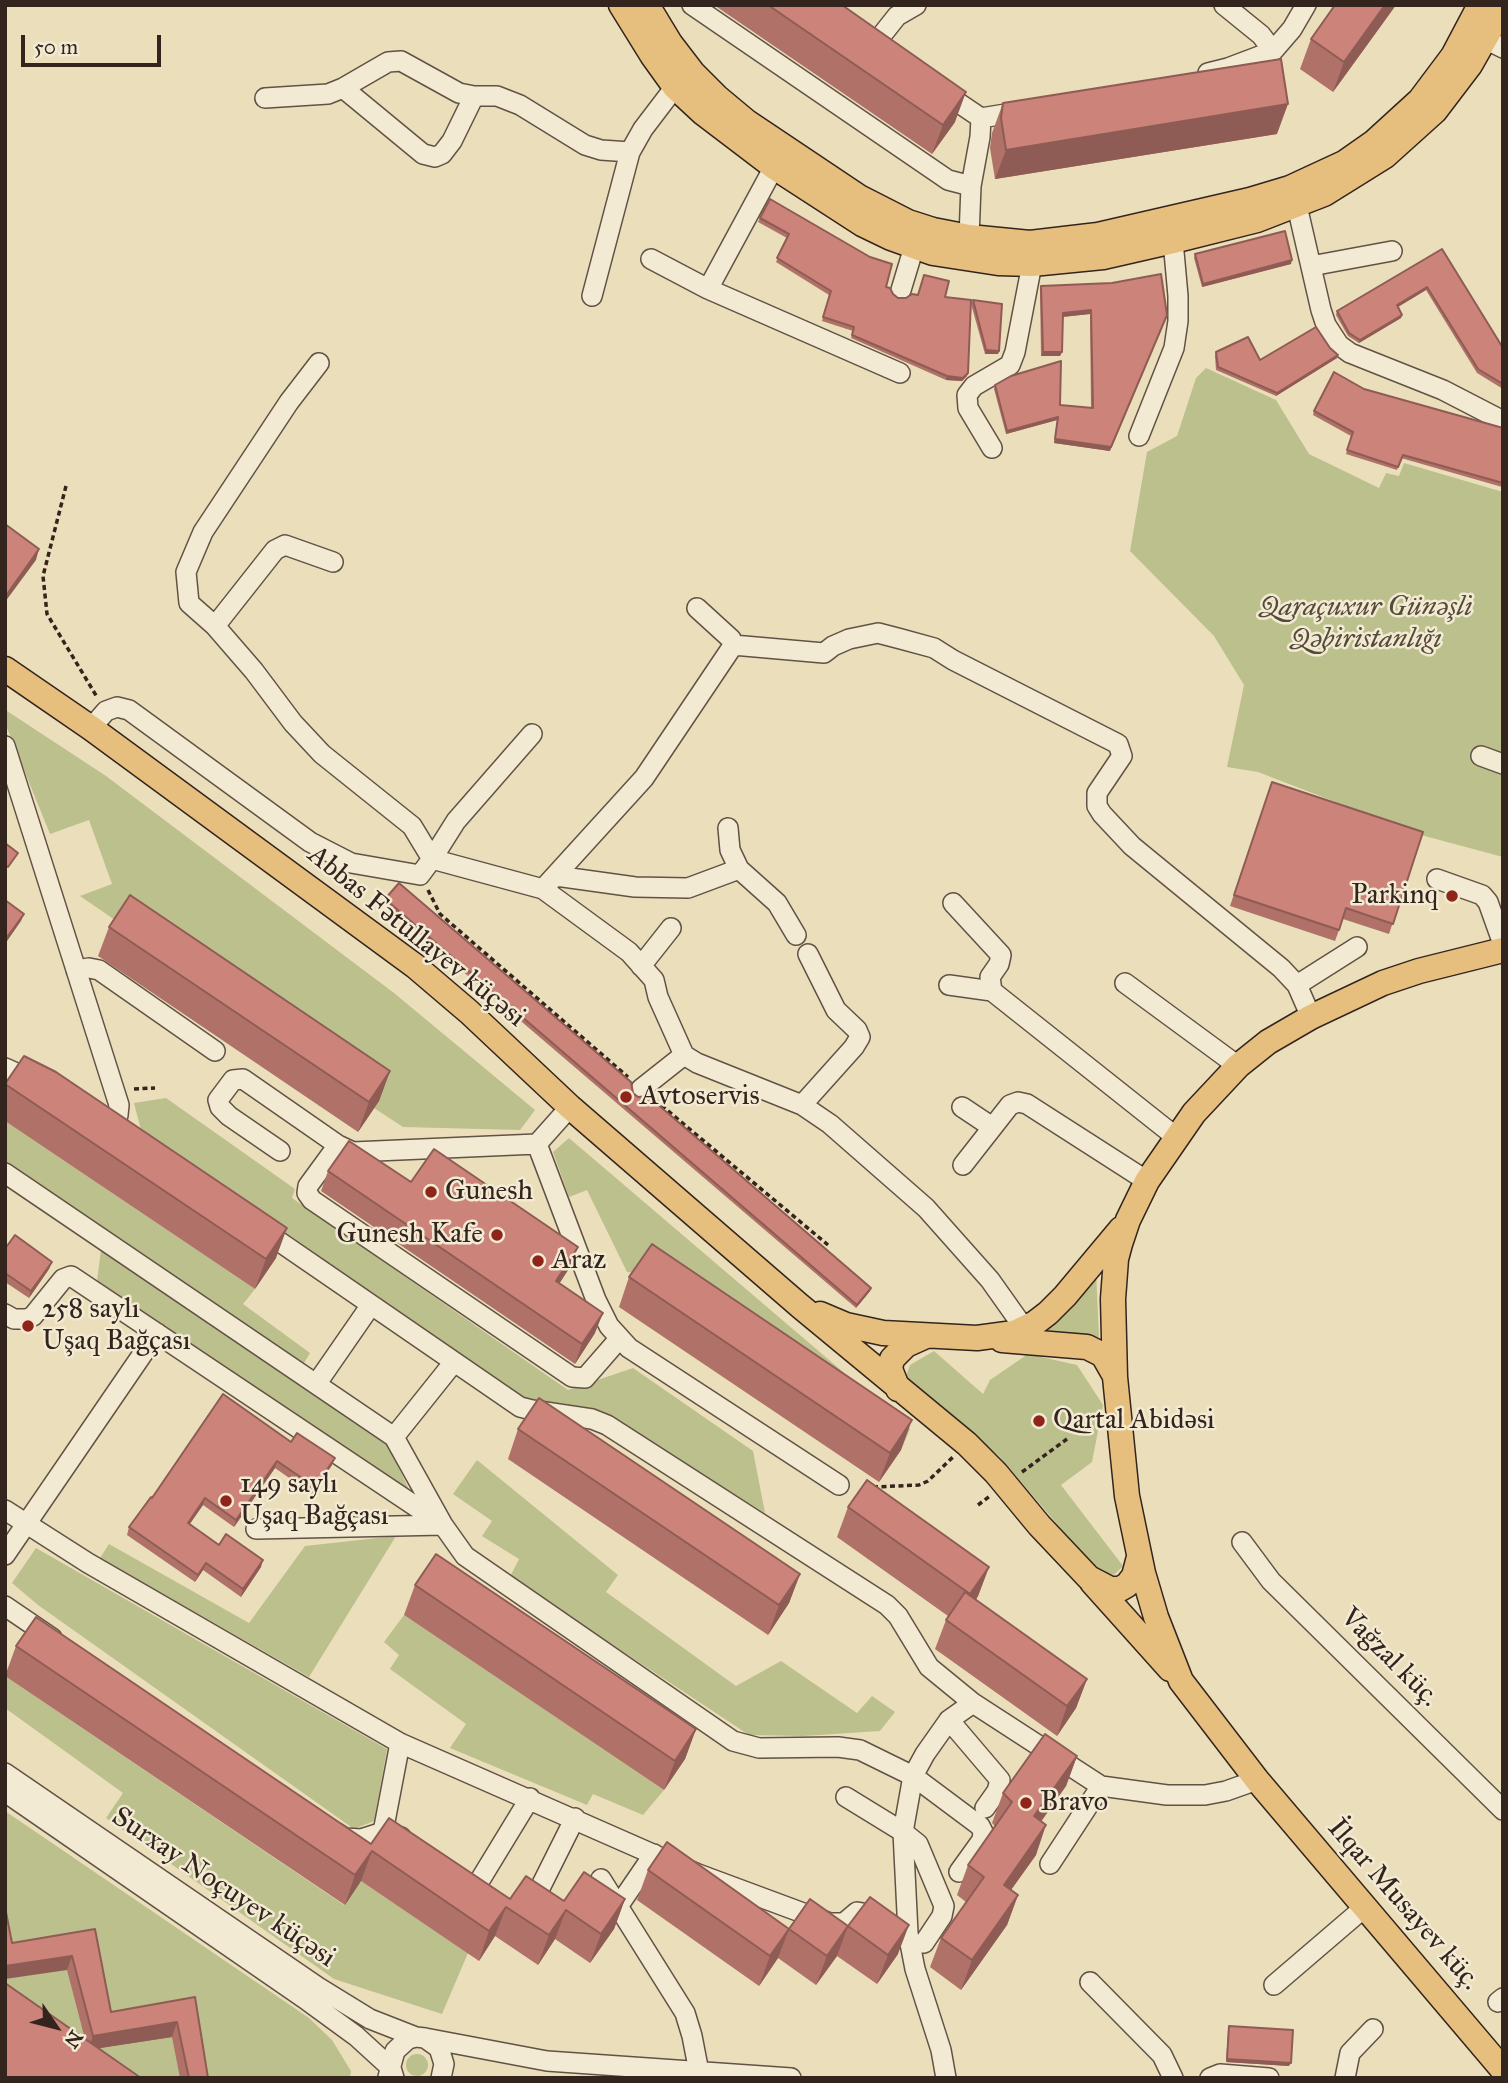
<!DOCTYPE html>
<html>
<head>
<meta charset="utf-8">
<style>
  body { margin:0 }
  #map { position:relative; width:1508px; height:2083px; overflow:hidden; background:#ebdebb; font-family:"IM FELL Great Primer",serif }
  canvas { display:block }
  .frame { position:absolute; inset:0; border:7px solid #34241e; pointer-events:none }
  .north { position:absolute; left:21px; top:1992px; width:70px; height:70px; -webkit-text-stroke:5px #f2ead3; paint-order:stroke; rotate:125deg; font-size:19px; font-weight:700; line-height:28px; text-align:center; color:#34241e }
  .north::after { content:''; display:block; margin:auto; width:24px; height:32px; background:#34241e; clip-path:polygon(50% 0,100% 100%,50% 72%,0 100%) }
  .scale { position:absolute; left:21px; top:35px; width:140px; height:32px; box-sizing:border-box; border:4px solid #34241e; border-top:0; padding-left:9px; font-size:21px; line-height:24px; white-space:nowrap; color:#34241e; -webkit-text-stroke:5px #f2ead3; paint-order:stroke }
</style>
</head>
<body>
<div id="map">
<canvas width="1508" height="2083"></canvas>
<div class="frame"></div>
<div class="north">N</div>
<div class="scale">50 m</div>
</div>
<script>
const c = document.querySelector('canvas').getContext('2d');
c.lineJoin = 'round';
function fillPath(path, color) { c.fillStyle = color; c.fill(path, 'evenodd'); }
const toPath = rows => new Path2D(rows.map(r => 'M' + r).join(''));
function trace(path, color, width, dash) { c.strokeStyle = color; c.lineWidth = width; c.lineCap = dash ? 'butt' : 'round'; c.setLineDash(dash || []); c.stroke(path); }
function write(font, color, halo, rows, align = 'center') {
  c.font = font + ' "IM FELL Great Primer",serif'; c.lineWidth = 5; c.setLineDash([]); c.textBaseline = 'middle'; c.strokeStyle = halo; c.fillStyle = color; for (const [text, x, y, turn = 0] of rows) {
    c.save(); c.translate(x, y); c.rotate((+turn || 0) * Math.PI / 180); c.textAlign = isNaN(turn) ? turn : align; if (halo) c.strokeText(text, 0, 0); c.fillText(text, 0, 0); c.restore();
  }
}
fillPath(toPath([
  [1206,368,1276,400,1309,454,1379,488,1386,473,1399,476,1404,463,1503,492,1503,857,1421,835,1258,772,1227,767,1244,685,1214,636,1130,551,1147,452,1177,436,1196,378],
  [7,711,106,776,394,993,535,1110,520,1130,403,1127,374,1108,379,1101,80,896,112,884,89,820,50,834,5,723],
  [166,1098,295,1189,292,1198,568,1390,633,1368,753,1451,765,1513,602,1412,517,1396,141,1130,134,1103],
  [5,1121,255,1289,243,1304,310,1353,301,1368,5,1163],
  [569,1138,910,1429,901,1450,641,1274,627,1272,587,1190,569,1197,553,1152],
  [101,1250,388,1445,413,1498,97,1281],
  [1096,1272,1099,1337,1036,1335,1050,1326,1079,1299],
  [934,1351,983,1394,990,1380,1028,1354,1077,1365,1103,1405,1092,1462,1061,1485,1123,1566,1114,1575,1098,1572,999,1456,905,1379,910,1365],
  [477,1460,618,1575,606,1592,736,1686,781,1661,857,1713,872,1696,895,1712,880,1731,803,1736,749,1735,510,1577,519,1559,482,1536,492,1521,453,1494],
  [396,1536,309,1677,100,1558,109,1544,249,1623,305,1546],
  [36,1548,387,1749,374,1821,354,1829,38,1605,12,1583],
  [404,1615,664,1790,643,1815,593,1794,587,1805,450,1748,466,1724,390,1669,399,1655,384,1642],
  [5,1676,344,1905,361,1881,468,1953,442,2014,334,1979,106,1818,123,1793,5,1708],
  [5,1811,309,2018,332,2040,351,2071,350,2078,114,2078,5,2005],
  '406 2065a11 11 0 1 1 22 0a11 11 0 1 1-22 0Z'
]), '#bbc08d');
const minor = toPath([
  [692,5,948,180,971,186],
  [1224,5,1261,35,1273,51,1292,29,1306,5],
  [1487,40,1503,48],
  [874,45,897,16,916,5],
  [1208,73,1228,68,1273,51],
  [343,88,423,154,435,157,442,154,452,141,474,96],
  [941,91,981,118],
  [265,98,328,94,343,88,388,62,401,61,459,93,474,96,497,96,520,105,585,145,601,150,630,152,643,129,675,87],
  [774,167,708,289,900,373],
  [1297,206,1321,310,1326,325,1339,345,1350,353,1443,390,1503,421],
  [969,237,971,186,980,137,981,118,1024,111],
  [651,259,708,289],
  [1311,266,1392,251],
  [901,290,914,247],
  [592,296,630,152],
  [319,363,289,402,203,532,186,572,189,603,215,626,254,671,293,723,322,754,412,826,432,859,456,821,532,734],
  [1139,436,1174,348,1178,321,1178,296,1173,241],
  [992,448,968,408,967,395,974,386,1010,365,1015,352,1032,264],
  [215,626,275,550,285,545,333,562],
  [733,645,824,653,833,646,849,639,878,633,901,639,934,648,953,660,1118,744,1122,756,1097,793,1097,806,1102,814,1132,846,1281,968,1297,985,1311,1017],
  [91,728,106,711,117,707,129,710,310,842,351,863,420,875,432,859,543,889,629,952,654,980,658,997,684,1055,697,1063,802,1105,830,1124,926,1208,990,1280,1024,1328],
  [5,746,119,1105,118,1115,114,1128,124,1135],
  [1481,756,1503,764],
  [728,828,730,850,739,869,777,903,796,935],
  [556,876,635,887,688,888,739,869],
  [1437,879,1482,895,1488,902,1503,944],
  [543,889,644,778,730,650,733,645,731,639,697,608],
  [953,903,1001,955,999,964,990,977,992,991,1176,1137],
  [641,966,671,928],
  [76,970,89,968,99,970,215,1051],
  [1125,983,1238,1066],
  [949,985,992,991],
  [1297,985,1357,947],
  [5,1068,36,1082],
  [641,1089,684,1055],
  [802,1105,854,1047,860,1037,857,1030,836,1010,808,954],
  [570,1107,537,1144,596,1300,609,1326,629,1348,839,1485],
  [962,1107,992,1127],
  [338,1145,308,1186,307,1193,312,1200,572,1377,585,1378,619,1339],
  [280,1151,229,1116,220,1107,218,1100,233,1080,243,1079,338,1145,353,1152,537,1144],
  [963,1165,1010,1105,1018,1102,1027,1104,1147,1181],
  [5,1173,394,1437,443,1525,465,1556,733,1741,759,1748,838,1747,860,1750,913,1776,980,1826,983,1832,982,1840,959,1872],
  [261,1229,520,1407,532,1410,592,1419,607,1425,887,1605,898,1616,929,1667,973,1703],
  [5,1314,14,1319,27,1319,33,1316,63,1279,71,1276,439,1522],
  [317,1383,371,1305],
  [394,1437,454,1362],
  [5,1510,88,1563,400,1743,698,1874,830,1923,844,1923,857,1912,863,1913,887,1929,908,1933],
  [256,1529,443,1525],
  [1242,1542,1271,1581,1503,1810],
  [5,1555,157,1333],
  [5,1606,52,1638],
  [949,1720,1000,1780,997,1791,985,1808],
  [5,1773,318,1987,370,2019,416,2037],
  [5,1792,308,2001,356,2036,391,2068,394,2078],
  [846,1797,903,1832,918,1844,944,1906,942,1916,924,1943],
  [383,1832,400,1743],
  [337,1833,345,1838,361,1839,383,1832,401,1837],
  [1050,1864,1101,1786],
  [601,1879,685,2013,692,2036,699,2072],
  [477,1885,530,1798],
  [536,1896,575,1818],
  [617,1908,654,1854],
  [1090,1982,1162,2055,1173,2078],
  [1274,1985,1365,1907],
  [1498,2002,1503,1998],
  [425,2038,547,2061,791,2078],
  [388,2077,395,2051,408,2039,416,2037,425,2038,439,2048,444,2064,441,2078],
  [946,2078,941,2050,915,1969,908,1933,903,1832,913,1776,925,1754,949,1720,973,1703,1101,1786,1167,1795,1205,1795,1226,1791,1257,1780],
  [1210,2078,1220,2074,1269,2078],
  [1345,2078,1350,2053,1373,2029]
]);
const major = toPath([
  [621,5,652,55,675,87,703,113,774,167,862,224,891,238,933,253,998,263,1032,264,1103,257,1173,241,1257,220,1324,194,1385,156,1435,111,1470,65,1503,7],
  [647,5,670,43,693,73,717,97,747,122,859,197,908,222,933,230,969,237,1030,243,1098,235,1250,200,1290,188,1344,163,1374,142,1420,100,1453,56,1480,5],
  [5,669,91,728,415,966,469,1012,570,1107,800,1306,967,1444,996,1473,1039,1525,1089,1578,1110,1589,1120,1589,1127,1585,1134,1576,1139,1557],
  [1503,950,1419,971,1383,983,1311,1017,1268,1042,1238,1066,1194,1113,1147,1181,1128,1220,1120,1244,1116,1259,1113,1299,1115,1377,1127,1496,1143,1573,1156,1617,1181,1681,1257,1780,1503,2070],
  [820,1314,846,1325,883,1333,977,1338,1014,1333,1035,1323,1048,1313,1065,1296,1121,1229],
  [1002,1340,1087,1347,1103,1355,1115,1376],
  [898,1389,890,1369,892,1359,906,1345,926,1336],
  [1092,1582,1170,1669]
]);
trace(minor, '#625245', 22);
trace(major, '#34241e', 27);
trace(toPath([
  [66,486,43,576,47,614,97,697],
  [428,890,440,914,628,1077],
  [134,1089,155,1088],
  [655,1100,828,1245],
  [1022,1472,1067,1439],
  [873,1487,919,1485,928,1481,953,1457],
  [978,1505,990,1496]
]), '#34241e', 3.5, [5, 3.5]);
trace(minor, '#f2ead3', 19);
trace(major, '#e6bf7e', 24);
fillPath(toPath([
  [714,5,842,5,955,122,932,154],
  [1396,5,1333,92,1300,69,1311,39],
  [1003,103,1277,134,995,179,990,148,992,133],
  [760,218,886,287,893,294,898,298,906,298,918,295,945,297,967,376,962,381,946,380,851,338,853,331,822,321,829,295,776,262,787,238,758,222],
  [1442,249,1503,348,1503,389,1477,373,1426,290,1398,307,1402,315,1401,318,1359,343,1348,336,1336,315,1337,311],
  [1195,254,1291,264,1202,287,1194,258],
  [1112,283,1110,451,1054,443,1057,420,1006,434,994,389,995,385,1060,405,1091,408,1090,314,1063,317,1062,352,1060,356,1041,356,1040,290,1041,286],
  [973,300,999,351,998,354,985,354,971,304],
  [1330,348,1338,355,1337,358,1276,396,1216,370,1215,356,1216,352,1260,360],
  [1364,389,1503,428,1502,487,1401,458,1397,470,1346,454,1351,436,1313,415,1314,411],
  [1272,782,1423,832,1389,934,1343,919,1335,941,1230,906],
  [385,899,633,1093,871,1288,870,1291,856,1308,383,903],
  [109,927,390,1071,379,1101,358,1132,98,956],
  [5,1084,276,1258,255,1289,5,1121],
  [328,1171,411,1182,570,1267,559,1284,595,1333,575,1364,321,1191],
  [5,1245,52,1262,49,1269,29,1298,5,1282],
  [629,1277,901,1450,879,1482,619,1307],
  [518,1429,800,1574,789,1603,768,1635,508,1459],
  [291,1442,332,1465,312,1494,275,1468,234,1527,203,1505,190,1524,219,1545,261,1567,241,1597,203,1570,195,1582,127,1535,129,1527],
  [848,1507,989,1567,978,1596,976,1600,1087,1679,1076,1708,1057,1736,935,1649,946,1620,948,1616,837,1537],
  [415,1585,696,1729,685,1759,664,1790,404,1615],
  [16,1646,371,1844,510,1899,564,1901,625,1899,614,1929,590,1963,555,1939,538,1965,495,1936,479,1961,361,1881,345,1905,5,1676],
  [1077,1756,1066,1786,1041,1821,1036,1855,1011,1890,1018,1895,1007,1925,961,1990,930,1967,941,1938,966,1902,957,1895,968,1865,995,1826,992,1823,1003,1793],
  [648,1870,789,1929,848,1926,898,1954,877,1984,837,1956,816,1985,778,1958,759,1986,637,1900],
  [95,1929,111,2012,195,1997,208,2078,180,2078,172,2037,99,2048,85,2039,67,1970,12,1943],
  [1229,2026,1289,2066,1226,2062,1228,2030]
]), '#af7168');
fillPath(toPath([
  [1385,5,1396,5,1333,92,1344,62],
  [966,92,955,122,932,154,943,125],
  [1288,104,1277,134,995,179,1006,150],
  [1292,260,1291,264,1202,287,1203,284],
  [1427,287,1426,290,1396,308,1397,305],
  [1091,310,1090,314,1061,317,1063,313],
  [1167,315,1110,451,1054,443,1055,439,1111,447],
  [1402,315,1401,318,1359,343,1360,340],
  [986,350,999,351,998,354,985,354],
  [1043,352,1062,352,1060,356,1041,356],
  [1338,355,1337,358,1276,396,1277,393],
  [968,373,967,376,962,381,946,380,947,376],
  [1058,417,1057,420,1006,434,1007,431],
  [39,549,36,560,5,602,5,597],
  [24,914,21,921,5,944,5,940],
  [390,1071,379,1101,358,1132,369,1102],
  [287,1228,276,1258,255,1289,266,1259],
  [578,1247,570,1267,548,1301,556,1281],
  [52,1262,49,1269,29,1298,31,1291],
  [871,1288,870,1291,856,1308,857,1305],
  [603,1313,595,1333,575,1364,582,1344],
  [912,1420,901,1450,879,1482,890,1453],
  [335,1458,332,1465,312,1494,315,1487],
  [277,1461,275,1468,234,1527,236,1520],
  [205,1498,203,1505,185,1530,188,1523],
  [263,1560,261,1567,241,1597,243,1589],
  [206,1563,203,1570,195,1582,198,1575],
  [989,1567,978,1596,959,1624,970,1594],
  [800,1574,789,1603,768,1635,779,1605],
  [1087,1679,1076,1708,1057,1736,1067,1706],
  [696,1729,685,1759,664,1790,675,1761],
  [1077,1756,1066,1786,1024,1846,1034,1816],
  [1046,1825,1036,1855,993,1915,1004,1885],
  [372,1851,361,1881,345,1905,355,1875],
  [1018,1895,1007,1925,961,1990,972,1960],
  [625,1899,614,1929,590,1963,601,1934],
  [506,1907,495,1936,479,1961,489,1931],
  [566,1910,555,1939,538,1965,549,1935],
  [909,1925,898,1954,877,1984,888,1955],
  [848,1926,837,1956,816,1985,827,1956],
  [789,1929,778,1958,759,1986,770,1956],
  [72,1956,67,1970,5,1979,5,1966],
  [177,2022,172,2037,88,2050,93,2036],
  [1227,2059,1291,2063,1289,2066,1226,2062]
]), '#8f5c55');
const building = toPath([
  [768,5,842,5,966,92,943,125,768,5],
  [1335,5,1385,5,1344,62,1311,39,1335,5],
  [1281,59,1288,104,1006,150,1001,118,1003,103,1281,59],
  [770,199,870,257,892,264,886,287,890,288,893,294,898,298,906,298,912,294,918,295,924,275,949,281,945,297,971,300,968,373,963,378,947,376,852,335,854,327,823,317,831,291,777,258,789,234,760,218,770,199],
  [1285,231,1292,260,1203,284,1195,254,1285,231],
  [1442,249,1503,348,1503,384,1478,369,1427,287,1397,305,1402,315,1360,340,1349,333,1337,311,1442,249],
  [1161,274,1167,315,1111,447,1055,439,1058,417,1007,431,995,385,1011,376,1061,361,1060,405,1093,408,1091,310,1063,313,1062,352,1043,352,1041,286,1112,283,1161,274],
  [973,300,1002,304,999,351,986,350,973,300],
  [1316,327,1330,348,1338,355,1277,393,1218,367,1216,352,1248,337,1260,360,1316,327],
  [1334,372,1364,389,1503,428,1503,483,1403,455,1398,467,1347,450,1353,432,1314,411,1334,372],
  [5,524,39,549,5,597,5,524],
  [1272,782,1423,832,1393,924,1346,908,1339,930,1234,895,1272,782],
  [5,843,18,853,8,867,5,865,5,843],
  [399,883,631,1082,633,1093,638,1097,648,1096,871,1288,857,1305,385,899,399,883],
  [130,895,390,1071,369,1102,109,927,130,895],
  [5,900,24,914,5,940,5,900],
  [24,1056,56,1072,287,1228,266,1259,5,1084,24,1056],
  [349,1141,411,1182,434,1149,578,1247,556,1281,603,1313,582,1344,328,1171,349,1141],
  [15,1235,52,1262,31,1291,5,1273,5,1245,7,1246,15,1235],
  [652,1244,912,1420,890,1453,629,1277,652,1244],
  [223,1394,291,1442,297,1433,335,1458,315,1487,277,1461,236,1520,205,1498,188,1523,219,1545,226,1534,263,1560,243,1589,206,1563,198,1575,129,1527,151,1497,152,1498,223,1394],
  [539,1398,800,1574,779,1605,518,1429,539,1398],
  [867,1480,989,1567,970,1594,848,1507,867,1480],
  [436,1554,696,1729,675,1761,415,1585,436,1554],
  [965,1592,1087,1679,1067,1706,946,1620,965,1592],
  [36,1617,371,1844,389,1818,510,1899,526,1876,564,1901,584,1872,625,1899,601,1934,566,1910,549,1935,506,1907,489,1931,372,1851,355,1875,16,1646,36,1617],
  [1045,1734,1077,1756,1034,1816,1046,1825,1004,1885,1018,1895,972,1960,941,1938,984,1877,968,1865,1012,1802,1003,1793,1045,1734],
  [667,1842,789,1929,770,1956,648,1870,667,1842],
  [870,1897,909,1925,888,1955,848,1926,870,1897],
  [810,1899,848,1926,827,1956,789,1929,810,1899],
  [5,1907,12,1943,95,1929,111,2012,195,1997,208,2078,189,2078,177,2022,93,2036,72,1956,5,1966,5,1907],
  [5,1983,141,2078,5,2078,5,1983],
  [1229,2026,1293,2030,1291,2063,1227,2059,1229,2026]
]);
fillPath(building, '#cc8379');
trace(building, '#8f5c55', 2);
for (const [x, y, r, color] of [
  [1452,896,7,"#8f2418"],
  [626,1097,7,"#8f2418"],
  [431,1192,7,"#8f2418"],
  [497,1235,7,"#8f2418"],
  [538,1261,7,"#8f2418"],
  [28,1326,7,"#8f2418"],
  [1039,1421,7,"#8f2418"],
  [226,1501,7,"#8f2418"],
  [1026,1803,7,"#8f2418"]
]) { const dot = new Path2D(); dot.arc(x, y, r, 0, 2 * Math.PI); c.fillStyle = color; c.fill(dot); trace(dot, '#f2ead3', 2.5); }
write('italic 28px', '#564b3a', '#f2ead3', [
  ["Qaraçuxur Günəşli",1366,608],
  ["Qəbiristanlığı",1366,640]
]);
write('28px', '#34241e', '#f2ead3', [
  ["Parkinq",1438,896,"right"],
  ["Avtoservis",640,1097],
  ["Gunesh",445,1192],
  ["Gunesh Kafe",483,1235,"right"],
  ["Araz",552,1261],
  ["258 saylı",42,1310],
  ["Uşaq Bağçası",42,1342],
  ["Qartal Abidəsi",1053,1421],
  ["149 saylı",240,1485],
  ["Uşaq Bağçası",240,1517],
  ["Bravo",1040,1803]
], 'left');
write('28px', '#34241e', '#f2ead3', [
  ["Abbas Fətullayev küçəsi",416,937,39],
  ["Vağzal küç.",1389,1658,45],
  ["Surxay Noçuyev küçəsi",223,1888,34],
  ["İlqar Musayev küç.",1403,1905,49]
]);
</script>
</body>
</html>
